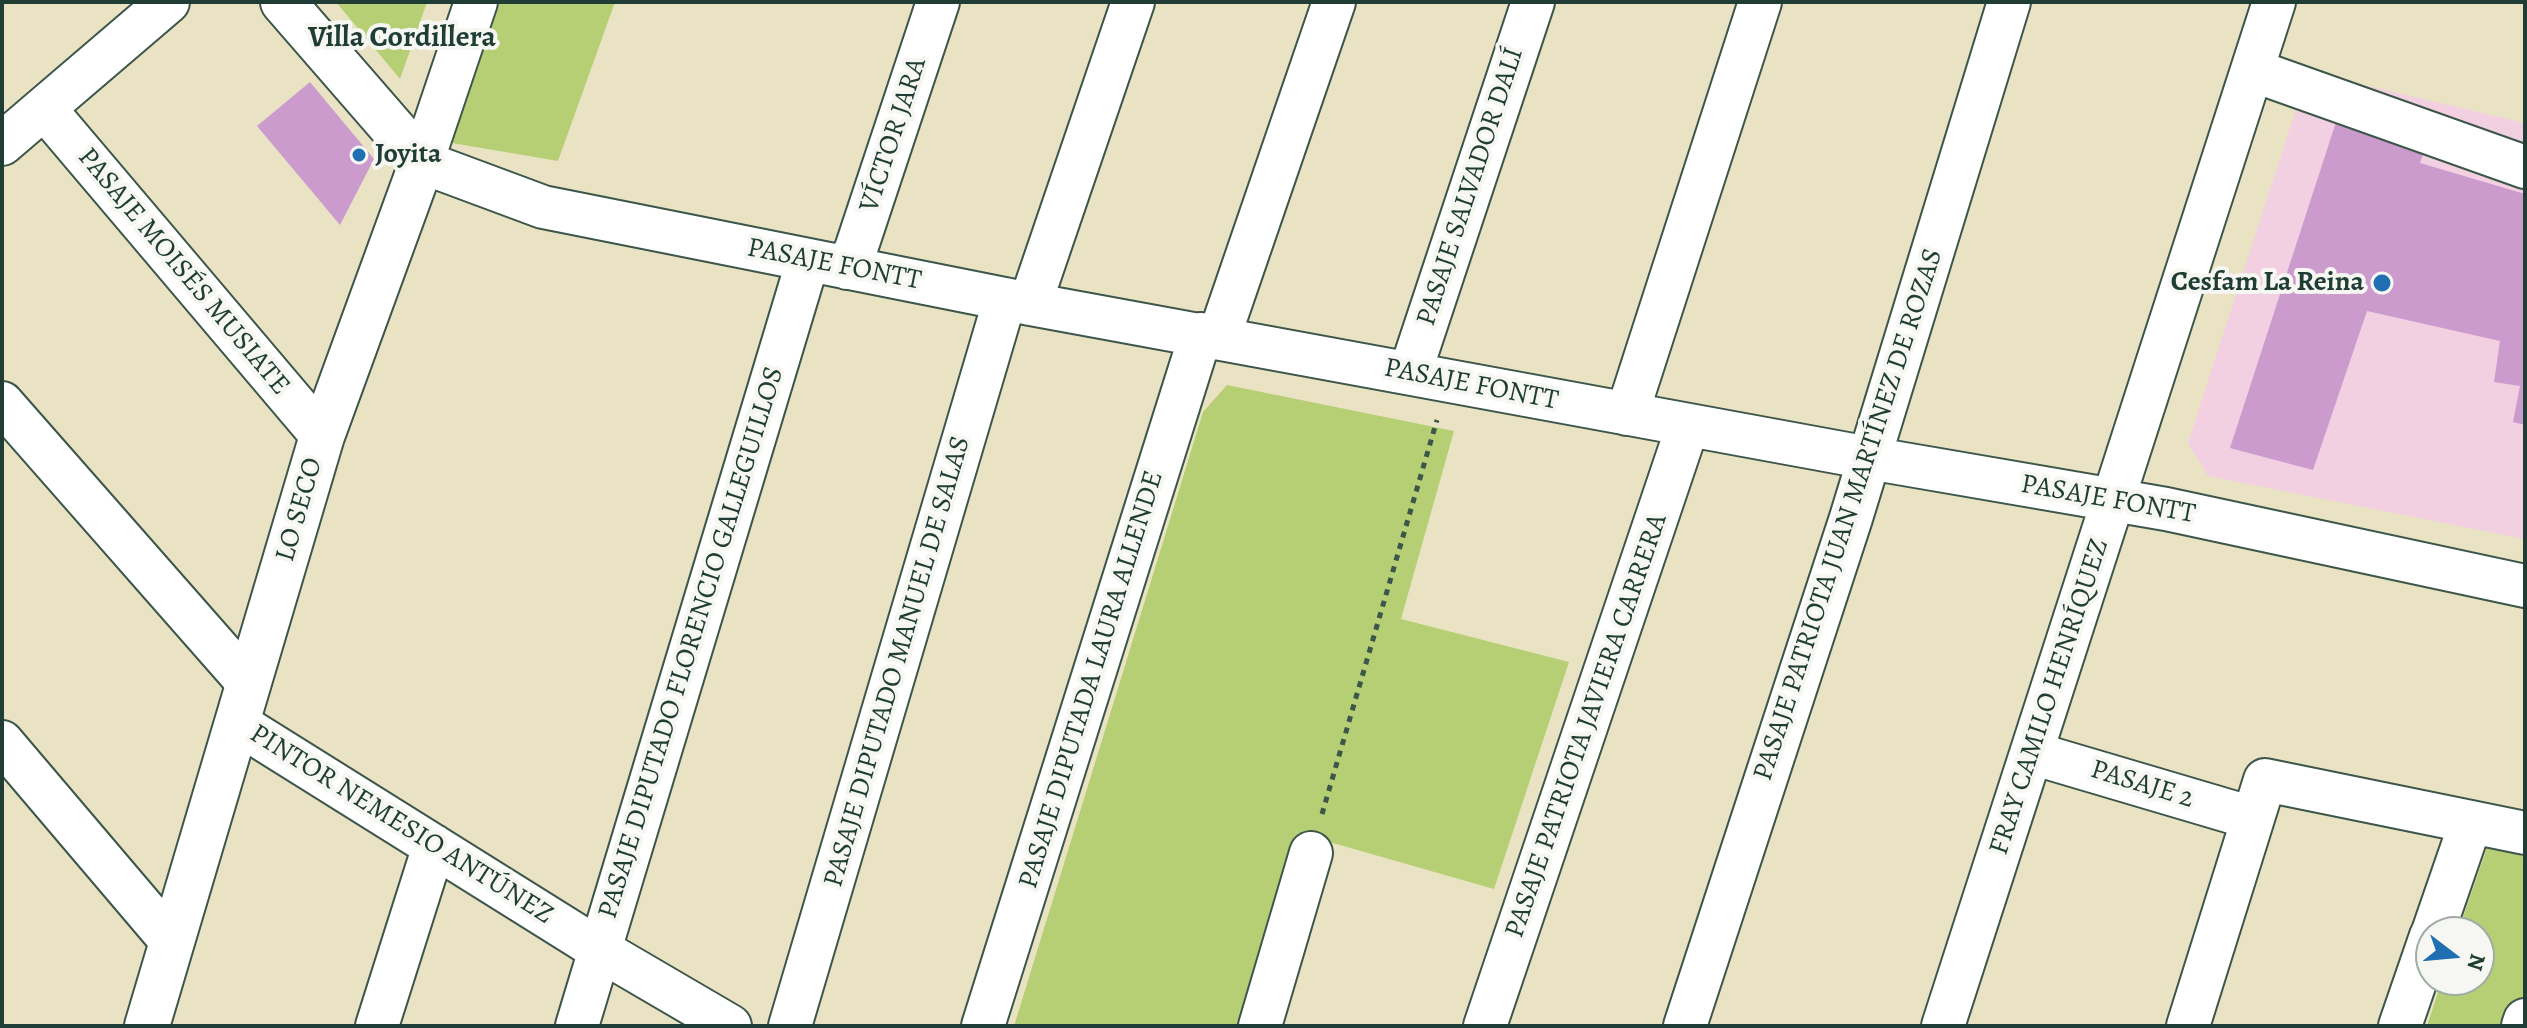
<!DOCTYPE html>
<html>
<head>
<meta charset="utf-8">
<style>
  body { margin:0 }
  #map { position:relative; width:2527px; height:1028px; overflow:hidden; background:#e9e3c4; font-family:Alegreya,serif }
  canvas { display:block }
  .frame { position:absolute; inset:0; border:4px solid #1f3d34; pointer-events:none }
  .north { position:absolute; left:2415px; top:916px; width:80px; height:80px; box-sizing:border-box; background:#f6f6f2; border:2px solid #a0aca6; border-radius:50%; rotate:106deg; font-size:22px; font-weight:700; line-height:32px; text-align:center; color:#1f3d34 }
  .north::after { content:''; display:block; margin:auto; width:28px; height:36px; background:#1f6fb2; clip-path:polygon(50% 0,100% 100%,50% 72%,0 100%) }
</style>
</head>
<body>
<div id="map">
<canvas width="2527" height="1028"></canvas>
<div class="frame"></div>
<div class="north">N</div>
</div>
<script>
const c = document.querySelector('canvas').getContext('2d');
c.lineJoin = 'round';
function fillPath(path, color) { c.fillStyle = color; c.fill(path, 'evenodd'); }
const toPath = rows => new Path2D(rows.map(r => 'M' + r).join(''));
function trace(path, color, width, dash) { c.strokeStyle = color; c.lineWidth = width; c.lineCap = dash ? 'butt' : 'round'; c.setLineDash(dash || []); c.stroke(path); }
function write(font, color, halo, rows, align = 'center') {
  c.font = font + ' Alegreya,serif'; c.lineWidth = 8; c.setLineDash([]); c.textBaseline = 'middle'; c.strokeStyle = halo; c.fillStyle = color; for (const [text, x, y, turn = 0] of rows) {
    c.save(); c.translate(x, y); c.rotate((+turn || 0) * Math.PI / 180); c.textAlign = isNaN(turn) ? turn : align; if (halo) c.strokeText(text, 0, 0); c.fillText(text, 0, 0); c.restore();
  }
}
fillPath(toPath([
  [2308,72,2525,123,2525,539,2208,476,2188,443]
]), '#f2cfe1');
fillPath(toPath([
  [336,2,427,2,400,79],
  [500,2,615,2,558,161,452,143],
  [1227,385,1454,431,1401,619,1569,662,1494,889,1298,833,1243,1026,1014,1026,1203,412],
  [2488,845,2525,857,2525,992,2514,1026,2427,1026,2442,980,2479,980,2479,932,2458,932]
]), '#b6cf74');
fillPath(toPath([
  [310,82,374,159,340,225,257,126],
  [2337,119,2424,151,2420,163,2525,194,2525,425,2513,422,2520,386,2494,382,2500,341,2367,311,2313,470,2230,448]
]), '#cc9bcd');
const minor = toPath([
  [476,2,422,162,543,207,1030,304,1869,458,2166,509,2525,586],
  [2252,70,2525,167],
  [44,108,322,436],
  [2,144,168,2],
  [847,268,856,249,938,2],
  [1030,304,1133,2],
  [1219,337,1334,2],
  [1410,373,1533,2],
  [2,403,249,684],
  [1627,414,1760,2],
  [237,723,600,950,730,1026],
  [2,742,172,942],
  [2032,753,2252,818],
  [2433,932,2471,822],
  [377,1026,434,846],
  [577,1026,808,260],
  [790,1026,1005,299],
  [983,1026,1201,334],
  [1260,1026,1311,853],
  [1485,1026,1688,425],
  [1685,1026,1851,518,2009,2],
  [1943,1026,2274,2],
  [2188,1026,2265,780,2525,833],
  [2400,1026,2431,936],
  [2523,1026,2525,1020]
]);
const major = toPath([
  [147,1026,322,436,422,162,283,2]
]);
trace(minor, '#3d564a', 46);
trace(major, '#3d564a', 48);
trace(toPath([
  [1322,814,1437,420]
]), '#3d564a', 5, [6, 6]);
trace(minor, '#fff', 42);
trace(major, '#fff', 44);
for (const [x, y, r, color] of [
  [359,155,8,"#1f6fb2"],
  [2382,283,10,"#1f6fb2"]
]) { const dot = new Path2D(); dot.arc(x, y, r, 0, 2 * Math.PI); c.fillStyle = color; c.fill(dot); trace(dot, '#f6f6f2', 3); }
write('28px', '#1f3d34', '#f6f6f2', [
  ["VÍCTOR JARA",894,135,-72],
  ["PASAJE SALVADOR DALÍ",1471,187,-72],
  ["PASAJE FONTT",834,265,11],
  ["PASAJE MOISÉS MUSIATE",183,272,50],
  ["PASAJE FONTT",1471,385,11],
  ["PASAJE FONTT",2108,500,10],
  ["LO SECO",300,510,-74],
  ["PASAJE PATRIOTA JUAN MARTÍNEZ DE ROZAS",1849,515,-72],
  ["PASAJE DIPUTADO FLORENCIO GALLEGUILLOS",692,643,-73],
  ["PASAJE DIPUTADO MANUEL DE SALAS",898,662,-74],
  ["PASAJE DIPUTADA LAURA ALLENDE",1092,680,-73],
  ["FRAY CAMILO HENRÍQUEZ",2050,697,-72],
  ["PASAJE PATRIOTA JAVIERA CARRERA",1587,726,-71],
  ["PASAJE 2",2142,785,17],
  ["PINTOR NEMESIO ANTÚNEZ",401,825,32]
]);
write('bold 28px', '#1f3d34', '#f6f6f2', [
  ["Joyita",375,155],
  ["Cesfam La Reina",2364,283,"right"]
], 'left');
write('bold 30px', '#1f3d34', '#f6f6f2', [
  ["Villa Cordillera",402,39]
]);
</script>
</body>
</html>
